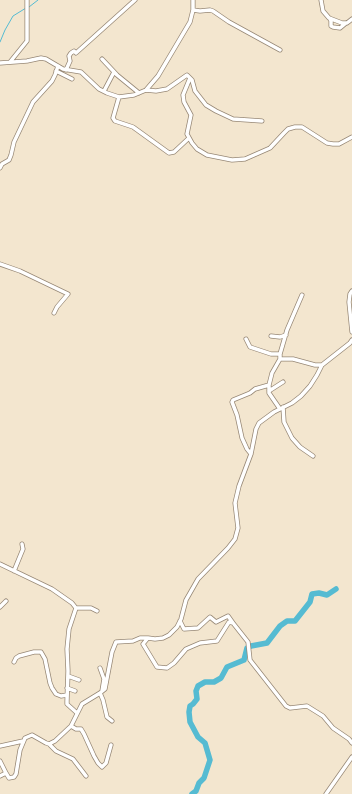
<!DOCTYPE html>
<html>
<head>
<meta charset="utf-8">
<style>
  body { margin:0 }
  canvas { display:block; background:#f3e6cf }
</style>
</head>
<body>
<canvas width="352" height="794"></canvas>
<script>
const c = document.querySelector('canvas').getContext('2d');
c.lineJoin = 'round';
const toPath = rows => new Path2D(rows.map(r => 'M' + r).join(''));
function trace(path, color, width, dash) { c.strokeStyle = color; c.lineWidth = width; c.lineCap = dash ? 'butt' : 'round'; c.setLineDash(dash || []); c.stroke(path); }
trace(toPath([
  [29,7,38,0],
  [0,42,5,30,13,16,26,8]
]), '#55bbd2', 1);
trace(toPath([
  [192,794,196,791,199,783,204,778,210,760,205,743,198,737,190,722,189,712,190,706,193,704,197,699,196,691,198,686,205,682,214,682,221,678,227,667,244,660,247,648,251,646,267,643,280,626,287,621,295,621,310,602,312,594,319,593,327,595,336,589]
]), '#55bbd2', 5.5);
const street = toPath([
  [321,0,323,11,329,18,342,23,347,23,352,19],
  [193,10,200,11,210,10,213,11,229,22,280,50],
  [330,19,331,21,331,26,333,27,340,28,346,23],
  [102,59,117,75,139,93],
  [10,62,27,41,27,0],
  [0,63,27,61,41,58,46,59,63,69,81,72,99,89,107,93,119,97,134,95,146,90,158,76,190,22,193,10,193,0],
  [66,70,70,61,69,56,71,53,74,51,76,53,135,0],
  [56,71,72,79],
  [190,78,183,95,184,102,191,115,187,134,192,143,197,149,207,155,232,160,245,159,270,148,284,133,288,129,295,127,302,127,327,143,333,144,339,144,352,137],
  [146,90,156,91,167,89,187,75,192,80,195,91,206,105,216,111,233,119,262,121],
  [104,91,114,72],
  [119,97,113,118,115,121,133,127,169,153,174,152,189,138],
  [0,168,2,164,9,160,11,155,14,142,33,102,52,81,55,75,58,66],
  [0,264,20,271,68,294,57,307,54,313],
  [352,291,350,294,349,302,352,332],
  [271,336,280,337,286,335],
  [246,339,250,347,271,354,280,354],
  [352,340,350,343,322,365,317,375,310,386,301,396,292,403,274,412,259,423,256,429,251,454,239,486,235,503,238,528,235,539,228,548,198,579,186,600,181,619,177,627,169,635,163,638,155,639,148,638,143,644,157,667,167,668,174,663,186,649,200,643,217,641,229,622,233,623,248,642,250,660,286,706,290,708,307,706,323,716,333,728,349,739,352,743],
  [280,359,293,359,315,365,322,365],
  [269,391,283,382],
  [283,407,284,422,292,438,300,447,313,456],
  [280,409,269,393,269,385,272,373,280,359,280,354,287,330,302,295],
  [251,454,247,449,242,438,237,415,232,402,233,400,250,393,255,389,269,385],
  [0,564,52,589,72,603,76,608,91,608,97,611],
  [14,571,23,549,22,544],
  [0,607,6,601],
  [76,608,69,629,67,649,68,671,67,701,67,704,77,713],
  [180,621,184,629,198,628,210,617,216,622,228,616,233,623],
  [14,662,16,658,19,656,34,652,41,652,45,659,50,683,52,688,56,694,61,696,67,695],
  [100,668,104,679,102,691],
  [68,676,79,680],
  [67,688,75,691],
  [100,693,103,700,107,717,112,721],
  [71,726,76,729,81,729,84,734,94,756,98,763,102,767,106,763,111,745],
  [49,744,56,751,73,759,86,776],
  [0,746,23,741],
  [0,761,6,773,0,776],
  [6,773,9,778,14,777,16,774,20,750,25,738,32,735,46,743,49,744,55,741,71,726,82,704,100,693,105,689,112,652,116,642,133,641,140,638,148,638],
  [326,794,352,757]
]);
trace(street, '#978876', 5);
trace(street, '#fff', 3.5);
</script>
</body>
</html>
